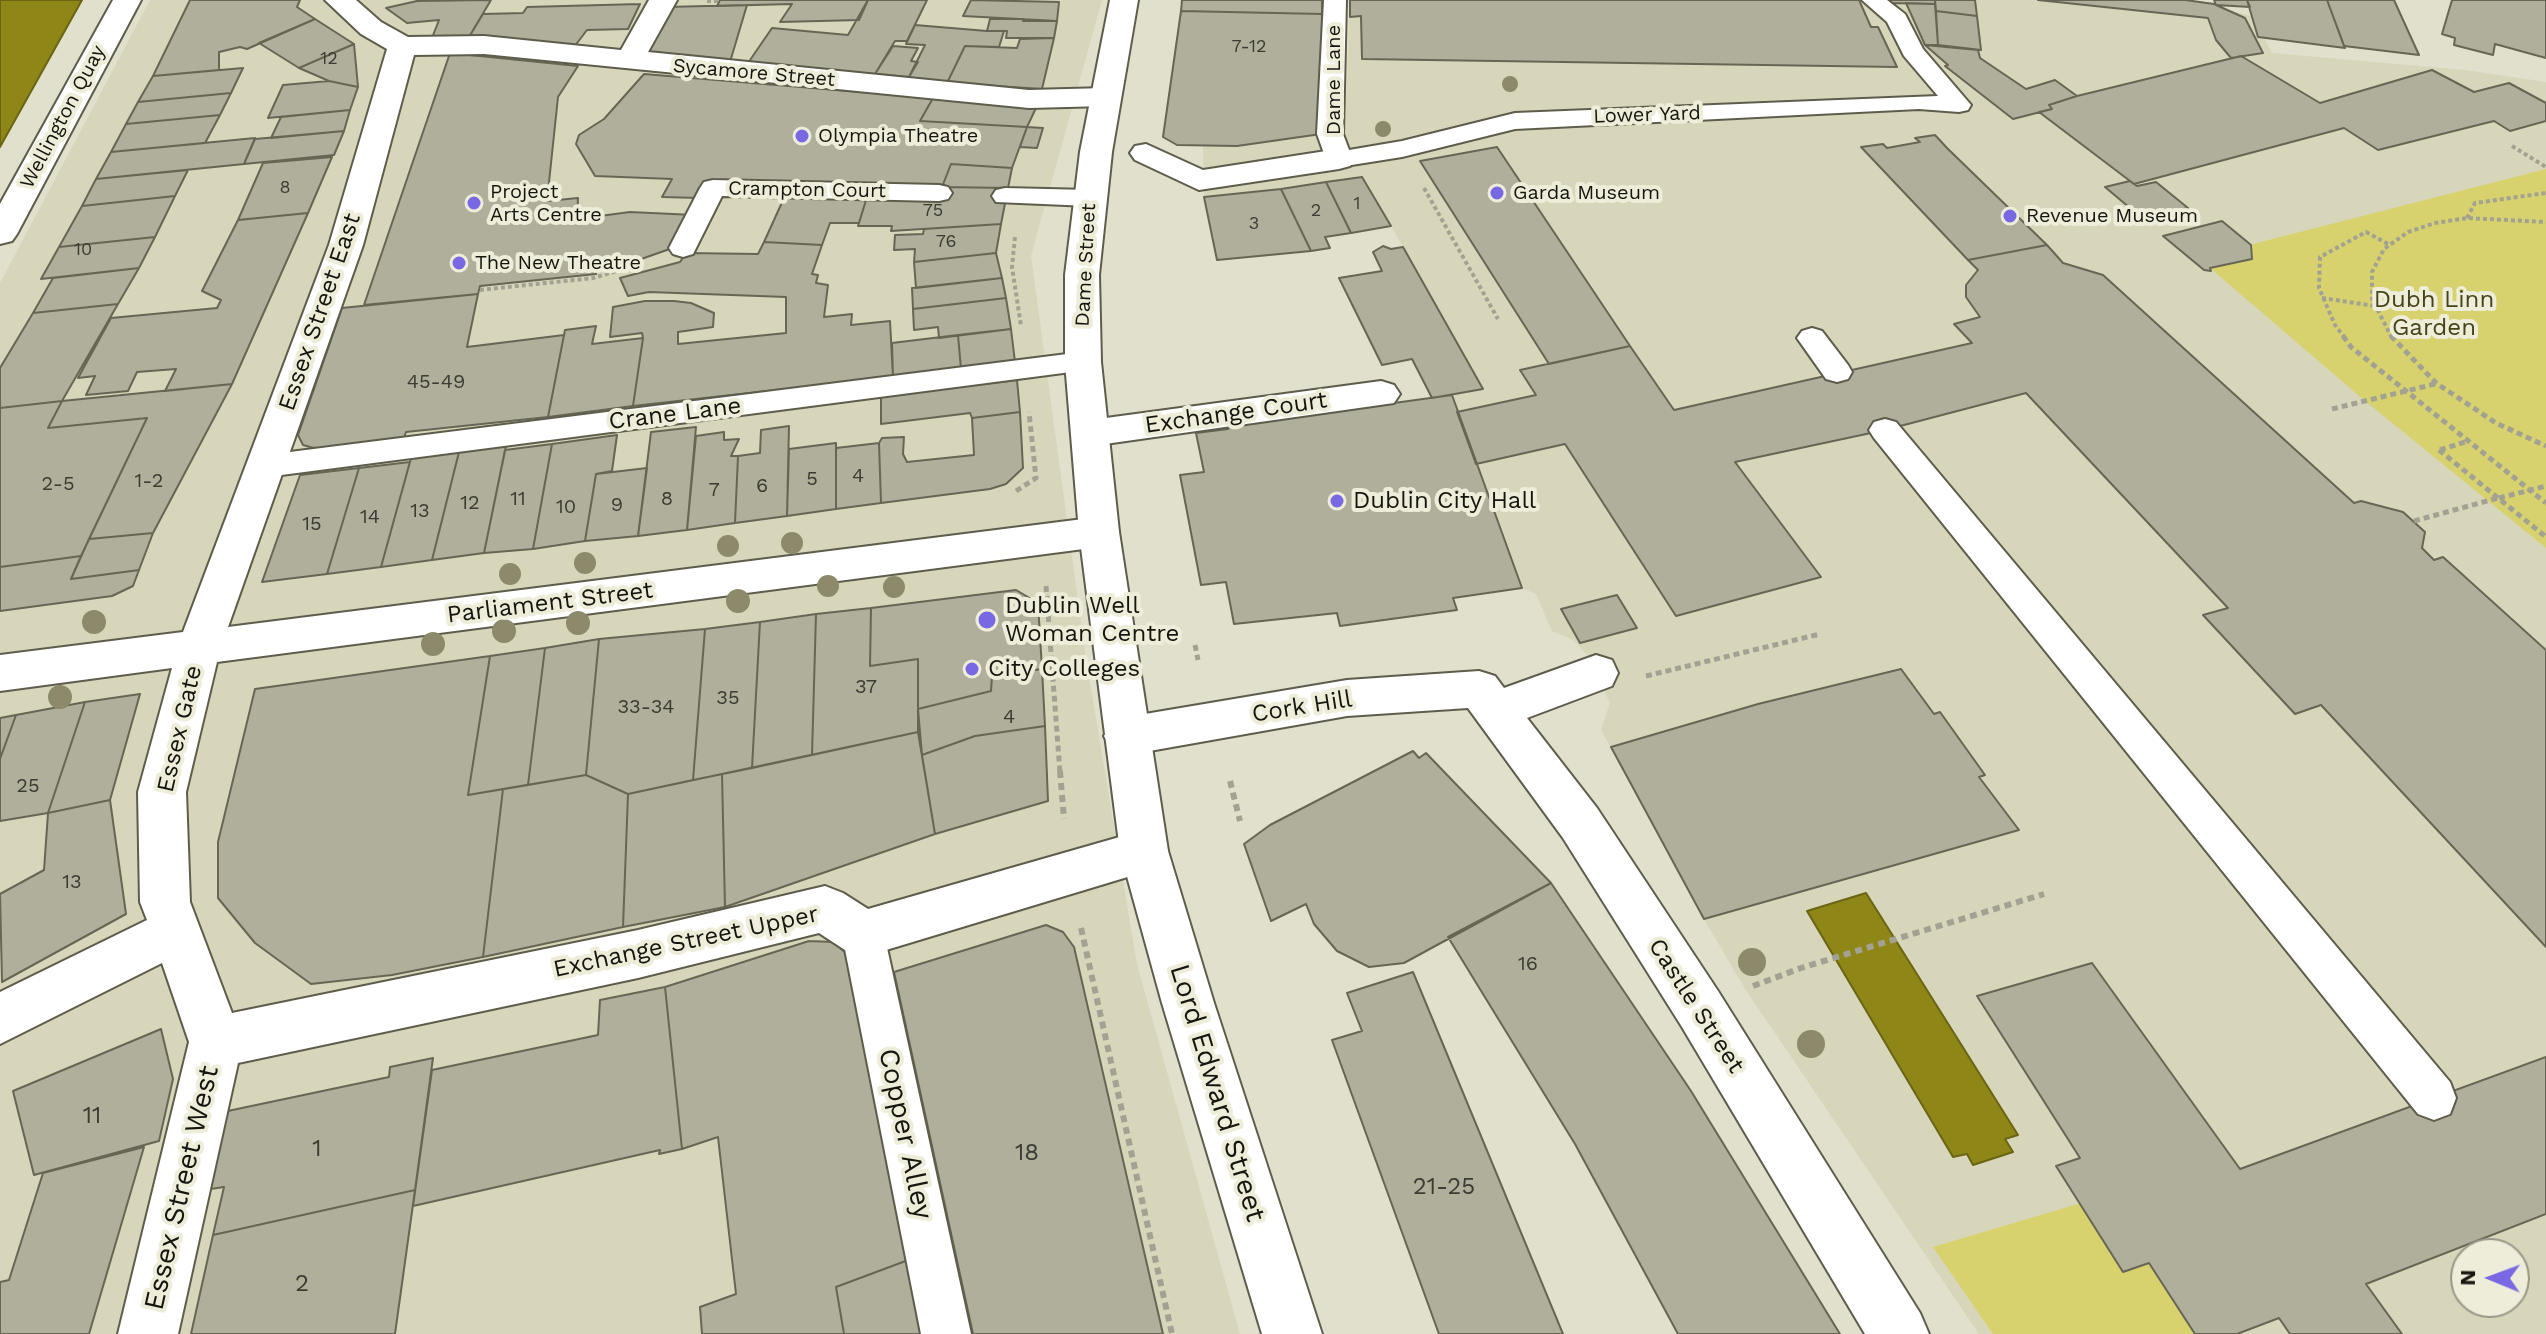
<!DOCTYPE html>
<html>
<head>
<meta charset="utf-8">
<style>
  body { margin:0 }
  #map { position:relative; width:2546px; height:1334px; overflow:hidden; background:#e1e0cc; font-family:"Work Sans",sans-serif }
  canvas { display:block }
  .north { position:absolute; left:2450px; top:1238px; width:80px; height:80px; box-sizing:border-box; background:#eeedd9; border:2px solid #989788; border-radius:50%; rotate:271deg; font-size:22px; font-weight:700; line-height:32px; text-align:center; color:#16160f }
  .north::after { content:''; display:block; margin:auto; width:28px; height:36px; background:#7868e3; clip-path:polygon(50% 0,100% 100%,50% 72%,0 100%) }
</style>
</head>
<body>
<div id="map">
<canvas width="2546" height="1334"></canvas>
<div class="north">N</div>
</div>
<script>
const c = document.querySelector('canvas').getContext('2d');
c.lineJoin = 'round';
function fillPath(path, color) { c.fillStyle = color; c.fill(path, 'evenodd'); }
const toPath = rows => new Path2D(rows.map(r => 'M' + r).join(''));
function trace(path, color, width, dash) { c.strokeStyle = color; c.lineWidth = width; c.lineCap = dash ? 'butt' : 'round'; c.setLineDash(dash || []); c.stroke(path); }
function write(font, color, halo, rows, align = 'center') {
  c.font = font + ' "Work Sans",sans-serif'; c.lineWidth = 8; c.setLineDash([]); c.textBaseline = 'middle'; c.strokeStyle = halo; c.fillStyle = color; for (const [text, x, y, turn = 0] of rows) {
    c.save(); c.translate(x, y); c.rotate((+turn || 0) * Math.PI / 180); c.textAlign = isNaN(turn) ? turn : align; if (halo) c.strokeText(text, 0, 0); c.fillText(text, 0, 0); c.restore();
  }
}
fillPath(toPath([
  [150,0,1102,0,1031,256,1085,652,1137,964,1240,1334,0,1334,0,283],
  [1182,0,1322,0,1321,133,1345,132,1350,0,2195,0,2254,17,2272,53,2465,70,2546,82,2546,1334,1979,1334,1745,989,1704,919,1601,730,1610,703,1587,655,1573,640,1552,631,1536,594,1522,588,1452,395,1483,388,1391,226,1325,237,1330,248,1217,260,1204,197,1203,146,1177,145,1163,137],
  [2466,1254,2514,1254,2514,1302,2466,1302]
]), '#d7d6ba');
fillPath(toPath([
  [2546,169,2546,548,2364,400,2210,268,2252,259,2251,245,2257,243],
  [2081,1203,2123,1272,2149,1263,2195,1334,1993,1334,1933,1247]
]), '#d8d26e');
const water = toPath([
  [0,0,82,0,0,147,0,0],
  [1866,893,2018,1135,2005,1139,2013,1152,1973,1165,1967,1154,1953,1157,1807,911,1866,893]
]);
fillPath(water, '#8e8616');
trace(water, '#6a6414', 2);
const building = toPath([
  [190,0,300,0,297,7,315,19,247,49,240,47,219,52,219,70,153,76,190,0],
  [491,0,469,37,432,38,439,20,407,23,386,8,417,1,491,0],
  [868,0,859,20,780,22,792,4,717,6,720,0,868,0],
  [868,0,927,0,907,41,895,41,875,74,748,63,772,28,848,35,868,0],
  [971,0,1059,2,1057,21,963,16,971,0],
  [1182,0,1322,0,1322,14,1181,11,1182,0],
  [1350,0,1859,0,1871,27,1878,27,1897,67,1362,59,1361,16,1350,17,1350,0],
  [1885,0,1935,0,1935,4,1886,3,1885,0],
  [1935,0,1975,0,1977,16,1936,11,1935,0],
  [2038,0,2185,0,2214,4,2245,18,2263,53,2231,58,2216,40,2208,18,2038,0],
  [2214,0,2247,0,2250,7,2216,5,2214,0],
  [2247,0,2327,0,2345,48,2258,37,2247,0],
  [2327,0,2394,0,2419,55,2344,46,2327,0],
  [2452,0,2546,0,2546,58,2495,44,2493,55,2454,45,2455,38,2442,34,2452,0],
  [1906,3,1935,4,1938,45,1925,45,1906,3],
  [640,4,628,29,587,30,574,47,469,37,483,14,523,13,527,7,640,4],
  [747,5,730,62,648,53,666,7,747,5],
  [1181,11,1322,14,1321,134,1237,146,1177,145,1163,137,1181,11],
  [1936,11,1977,16,1981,50,1938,45,1936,11],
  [315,19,354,44,299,68,259,43,315,19],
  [990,19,1024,19,1023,21,1057,21,1054,38,1006,38,1007,31,987,31,990,19],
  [915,25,987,31,1004,31,999,47,965,46,947,83,908,79,925,45,906,44,915,25],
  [1054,38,1042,89,947,83,965,46,1017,48,1020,39,1054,38],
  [354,44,358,87,329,81,299,68,354,44],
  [1925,45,1978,50,1980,58,2026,89,2055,80,2077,96,2049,105,2052,109,2013,119,1945,66,1948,65,1925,45],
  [893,46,918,48,911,61,918,62,909,77,875,74,893,46],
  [450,53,578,66,558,97,547,201,578,198,577,219,630,212,694,215,681,245,630,263,597,268,596,274,480,286,478,294,364,305,450,53],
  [2241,56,2320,103,2432,70,2474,92,2509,83,2546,103,2546,121,2510,131,2494,121,2378,150,2344,128,2134,184,2039,112,2052,109,2049,105,2077,96,2241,56],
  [243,68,231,93,138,102,153,76,243,68],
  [644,74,933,98,920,121,1027,127,1012,168,951,164,942,187,708,180,699,198,662,197,672,179,595,176,576,144,579,135,604,119,644,74],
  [329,81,358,87,350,110,268,118,283,85,329,81],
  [231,93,220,115,126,124,138,102,231,93],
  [933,98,1036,108,1027,127,920,121,933,98],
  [350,110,344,131,271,138,281,117,350,110],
  [220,115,205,143,111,152,126,124,220,115],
  [1027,127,1043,128,1037,148,1020,147,1027,127],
  [344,131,334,155,244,164,255,139,344,131],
  [1935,135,1947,148,2047,245,1968,260,1861,147,1883,144,1887,148,1920,142,1915,138,1935,135],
  [255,138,244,164,96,179,111,152,255,138],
  [1497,147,1630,346,1549,364,1420,161,1497,147],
  [332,157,308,213,238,220,263,163,332,157],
  [951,164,1012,168,1008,188,942,187,951,164],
  [188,170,175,196,82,206,96,179,188,170],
  [1362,177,1391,226,1351,233,1326,182,1362,177],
  [2130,181,2137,186,2156,182,2188,208,2143,219,2105,187,2130,181],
  [1326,182,1351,233,1325,237,1330,248,1311,251,1281,189,1326,182],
  [942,187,1008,188,1001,224,891,231,892,226,858,226,867,197,942,187],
  [1281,189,1311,251,1217,260,1204,197,1281,189],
  [175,196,155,237,59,247,82,206,175,196],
  [867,197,859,223,830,223,822,245,764,242,784,198,867,197],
  [308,213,232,384,165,391,176,369,137,372,128,391,86,395,95,376,78,378,111,318,217,308,221,300,202,291,238,220,308,213],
  [2222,221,2251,245,2252,259,2210,268,2211,271,2204,270,2163,236,2222,221],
  [1001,224,996,253,914,262,915,249,894,250,895,235,923,234,924,229,1001,224],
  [155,237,139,268,41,279,59,247,155,237],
  [764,242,822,245,812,274,818,275,816,283,828,285,824,317,852,314,851,325,890,321,893,377,633,406,643,338,642,333,610,337,613,307,645,301,674,301,691,303,714,313,713,327,678,332,678,344,786,333,786,297,649,292,628,296,620,278,680,262,686,253,758,254,764,242],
  [2047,245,2063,263,2103,275,2354,503,2361,501,2403,512,2425,532,2422,548,2434,560,2443,557,2546,650,2546,947,2321,705,2295,714,2203,615,2228,608,2026,393,1885,430,1735,462,1821,577,1676,616,1565,444,1476,464,1457,412,1536,395,1520,370,1630,346,1674,410,1972,343,1954,324,1980,317,1966,297,1966,285,1978,270,1968,260,2047,245],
  [1383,246,1391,249,1403,247,1483,389,1432,398,1412,359,1382,365,1339,278,1382,271,1373,252,1383,246],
  [996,253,1002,278,916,288,914,262,996,253],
  [139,268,118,304,33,313,53,278,139,268],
  [1002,278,1006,298,913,309,912,288,1002,278],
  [478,294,467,347,564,335,548,417,406,432,403,441,321,450,303,445,298,435,342,308,478,294],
  [1006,298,1011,329,939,338,938,327,914,330,913,309,1006,298],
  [118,304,62,401,0,408,0,368,33,313,118,304],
  [596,326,592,344,643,338,633,406,548,417,565,330,596,326],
  [1011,329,1015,362,961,369,958,335,1011,329],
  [958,335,961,369,893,377,892,343,958,335],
  [1017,380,1020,412,972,418,970,413,881,424,881,396,1017,380],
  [232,384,153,533,89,539,147,418,48,428,62,401,232,384],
  [1452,395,1522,588,1453,598,1457,610,1340,626,1337,613,1234,624,1226,582,1201,585,1180,475,1204,472,1196,433,1228,429,1227,426,1452,395],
  [62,401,48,428,147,418,81,556,0,567,0,408,62,401],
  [1020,412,1023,468,1006,484,990,489,881,503,879,443,882,438,904,437,903,454,907,462,974,455,972,418,1020,412],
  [789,426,787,516,735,523,738,456,760,453,761,430,789,426],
  [696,427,687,530,638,536,651,432,696,427],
  [724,432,724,440,739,439,731,456,738,456,735,523,687,530,696,436,724,432],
  [617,435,612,471,596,474,585,541,533,549,552,444,617,435],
  [836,443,836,509,787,516,789,449,836,443],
  [879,443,881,503,836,509,836,448,879,443],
  [552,444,533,549,484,553,505,450,552,444],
  [506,446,484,553,432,560,459,452,506,446],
  [459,452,432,560,381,567,411,458,459,452],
  [410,462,381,567,327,574,359,468,410,462],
  [359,468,327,574,262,582,300,475,359,468],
  [647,468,638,536,585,541,596,474,647,468],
  [153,533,139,570,71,579,89,539,153,533],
  [81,556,71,579,139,570,133,586,112,596,0,611,0,567,81,556],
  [1016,590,1038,603,1042,669,992,676,991,691,918,709,918,659,870,666,871,608,1016,590],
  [1617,595,1637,628,1580,643,1561,609,1617,595],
  [871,608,870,666,918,659,918,732,812,755,816,614,871,608],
  [816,614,812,755,752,768,760,622,816,614],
  [760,622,752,768,693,780,705,629,760,622],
  [705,629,693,780,628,794,586,775,599,639,705,629],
  [599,639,586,775,528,785,545,648,599,639],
  [545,648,528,785,468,795,490,656,545,648],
  [490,656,468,795,503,789,483,957,392,975,311,984,255,943,218,898,218,842,255,689,490,656],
  [1042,669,1045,726,975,736,922,755,918,709,991,691,992,676,1042,669],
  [1901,669,1934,714,1940,712,1985,775,1979,777,2019,830,1704,919,1611,747,1758,704,1901,669],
  [140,694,110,800,48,813,85,702,140,694],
  [85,702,48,813,0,821,0,759,16,715,85,702],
  [16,715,0,759,0,718,16,715],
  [1045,726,1048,801,935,834,922,755,975,736,1045,726],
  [918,732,935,834,725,907,722,774,918,732],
  [1413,751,1419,758,1426,753,1551,883,1404,963,1369,967,1337,951,1314,924,1306,904,1271,921,1244,844,1270,825,1413,751],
  [722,774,725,907,623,927,628,794,722,774],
  [586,775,628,794,623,927,483,957,503,789,586,775],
  [110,800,126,914,2,982,0,894,44,870,48,813,110,800],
  [1551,883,1691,1091,1840,1334,1678,1334,1575,1144,1448,937,1551,883],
  [1046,925,1063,932,1074,947,1163,1334,973,1334,894,972,1046,925],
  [809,941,834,942,852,959,911,1259,836,1287,844,1334,702,1334,700,1307,736,1294,718,1137,682,1149,665,987,809,941],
  [2092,963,2240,1169,2546,1057,2546,1214,2366,1284,2402,1334,2290,1334,2279,1318,2237,1334,2195,1334,2149,1263,2123,1272,2056,1166,2080,1158,1977,996,2092,963],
  [1413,972,1563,1334,1439,1334,1332,1040,1362,1031,1347,993,1413,972],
  [665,987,682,1149,659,1154,660,1150,413,1206,432,1070,598,1035,600,1000,665,987],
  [161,1029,173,1079,159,1141,34,1175,13,1091,161,1029],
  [433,1058,415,1190,213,1235,224,1187,204,1190,223,1112,389,1077,390,1067,433,1058],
  [144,1147,89,1334,0,1334,0,1282,9,1280,43,1173,144,1147],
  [415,1190,395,1334,191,1334,213,1235,415,1190],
  [911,1259,926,1334,844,1334,836,1287,911,1259]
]);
fillPath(building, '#afaf9c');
trace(building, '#676655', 2);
const lane = toPath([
  [1324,0,1346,0,1343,134,1349,150,1402,141,1515,113,1938,96,1904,56,1887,22,1862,0,1887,0,1905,14,1923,49,1971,105,1968,110,1959,112,1919,109,1515,129,1402,157,1339,167,1330,165,1326,159,1317,134,1324,0],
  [713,180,939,185,948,187,952,193,948,199,939,201,722,196,693,254,683,257,673,254,669,248,700,188,704,182,713,180],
  [1005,188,1089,190,1098,192,1102,198,1098,204,1089,206,996,202,992,196,996,190,1005,188],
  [1812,328,1822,331,1848,365,1852,372,1848,379,1837,382,1826,379,1802,345,1797,338,1802,331,1812,328],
  [1083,352,1094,355,1098,362,1094,369,266,477,255,474,250,466,255,458,266,455,1083,352],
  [1885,419,1896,422,2450,1082,2456,1098,2450,1114,2434,1120,2418,1114,1874,438,1869,430,1874,422,1885,419],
  [863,915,878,921,884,934,971,1334,921,1334,842,934,848,921,863,915]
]);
const street = toPath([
  [325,0,356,0,381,22,408,37,484,36,621,50,649,0,677,0,648,52,1029,90,1106,88,1117,91,1121,97,1117,103,1106,106,1029,108,484,54,414,55,363,245,228,627,1099,517,1113,521,1119,532,1113,543,1099,547,217,662,186,792,190,902,232,1013,638,930,825,886,843,893,868,909,1144,830,1161,836,1168,851,1161,866,1144,872,863,957,845,950,819,933,638,978,238,1063,178,1334,118,1334,189,1042,162,963,0,1044,0,992,147,920,140,902,138,792,172,668,0,691,0,655,183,632,329,245,387,49,361,34,325,0],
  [1146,144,1203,170,1339,149,1350,152,1355,159,1350,166,1339,169,1199,190,1135,160,1130,153,1135,146,1146,144],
  [1381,381,1394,385,1400,394,1394,403,1091,446,1077,442,1072,433,1077,424,1091,420,1381,381],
  [1596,655,1612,660,1618,673,1612,686,1527,718,1597,808,1718,991,1920,1313,1929,1334,1865,1334,1682,1027,1563,838,1468,708,1347,716,1127,755,1111,749,1104,736,1111,723,1127,717,1347,680,1479,671,1495,676,1504,688,1596,655]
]);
const secondary = toPath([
  [113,0,141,0,17,234,12,241,0,244,0,204,113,0],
  [1110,0,1138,0,1112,152,1099,275,1101,362,1119,532,1168,851,1214,1003,1322,1334,1262,1334,1162,1003,1120,851,1079,532,1065,362,1065,275,1080,152,1110,0]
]);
trace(lane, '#5e5d4c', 4);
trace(street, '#5e5d4c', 4);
trace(secondary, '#5e5d4c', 4);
trace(toPath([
  [707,1,719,1],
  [2512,146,2546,167],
  [1424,188,1498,319],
  [2467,218,2475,203,2546,193],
  [1015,237,1012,267,1021,326],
  [480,290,593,278,640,264],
  [2322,298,2375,306],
  [2345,338,2335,325,2319,288,2320,257,2366,232,2390,245],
  [2392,338,2372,299,2372,272,2384,249,2408,232,2435,223,2467,218,2546,222]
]), '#a3a292', 4, [4, 3]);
trace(toPath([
  [2343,336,2351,347,2546,503],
  [2391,336,2436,383,2496,423,2546,446],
  [2332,409,2435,384],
  [2439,450,2546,537],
  [2440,450,2468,441],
  [1016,491,1036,478,1029,412],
  [2414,521,2498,498],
  [1046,586,1060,773],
  [1195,645,1198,660],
  [1646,676,1820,634]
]), '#a3a292', 5, [6, 4]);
trace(toPath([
  [1060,771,1064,819],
  [1230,781,1240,821],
  [1081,928,1172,1334],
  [1753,986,1801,968,2044,894]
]), '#a3a292', 6, [7, 5]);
fillPath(lane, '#fff');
fillPath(street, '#fff');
fillPath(secondary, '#fff');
trace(toPath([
  [2499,498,2546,486]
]), '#a3a292', 5, [6, 4]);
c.fillStyle = '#8c8a6a';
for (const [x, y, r] of [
  [1510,84,8],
  [1383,129,8],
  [792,543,11],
  [728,546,11],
  [585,563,11],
  [510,574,11],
  [828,586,11],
  [894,587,11],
  [738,601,12],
  [94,622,12],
  [578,623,12],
  [504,631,12],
  [433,644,12],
  [60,697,12],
  [1752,962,14],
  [1811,1044,14]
]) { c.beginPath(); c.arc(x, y, r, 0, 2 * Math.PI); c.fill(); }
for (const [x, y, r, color] of [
  [802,136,8,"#7868e3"],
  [1497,193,8,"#7868e3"],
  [474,203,8,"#7868e3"],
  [2010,216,8,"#7868e3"],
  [459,263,8,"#7868e3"],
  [1337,501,8,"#7868e3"],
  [987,620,10,"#7868e3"],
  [972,669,8,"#7868e3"]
]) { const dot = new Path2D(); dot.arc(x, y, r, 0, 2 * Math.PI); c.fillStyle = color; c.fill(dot); trace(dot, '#eeedd9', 3); }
write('18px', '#3c3c32', null, [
  ["7-12",1249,47],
  ["12",329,59],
  ["8",285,188],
  ["1",1357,204],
  ["75",933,211],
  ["2",1316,211],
  ["3",1254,224],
  ["76",946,242],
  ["10",83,250]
]);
write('20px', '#16160f', '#eeedd9', [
  ["Sycamore Street",754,73,5],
  ["Dame Lane",1334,80,-90],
  ["Lower Yard",1647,115,-2],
  ["Wellington Quay",63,117,-62],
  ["Crampton Court",807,190,1],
  ["Dame Street",1086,265,-87]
]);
write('20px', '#16160f', '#eeedd9', [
  ["Olympia Theatre",818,136],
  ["Project",490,192],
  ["Arts Centre",490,215],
  ["Garda Museum",1513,193],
  ["Revenue Museum",2026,216],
  ["The New Theatre",475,263]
], 'left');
write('20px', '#3c3c32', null, [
  ["45-49",436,382],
  ["4",858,476],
  ["5",812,479],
  ["1-2",149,481],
  ["2-5",58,484],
  ["6",762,486],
  ["7",714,490],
  ["11",518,499],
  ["8",667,499],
  ["12",470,503],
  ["9",617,505],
  ["10",566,507],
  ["13",420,511],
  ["14",370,517],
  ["15",312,524],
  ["37",866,687],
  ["35",728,698],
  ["33-34",646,707],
  ["4",1009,717],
  ["25",28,786],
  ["13",72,882],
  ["16",1528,964]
]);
write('24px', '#47441a', '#eeedd9', [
  ["Dubh Linn",2434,300],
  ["Garden",2434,328]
]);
write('24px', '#16160f', '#eeedd9', [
  ["Essex Street East",320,312,-71],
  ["Exchange Court",1236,413,-8],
  ["Crane Lane",675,414,-7],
  ["Parliament Street",550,603,-7],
  ["Cork Hill",1302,707,-9],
  ["Essex Gate",180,729,-77],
  ["Exchange Street Upper",686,942,-12],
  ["Castle Street",1696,1006,57]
]);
write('24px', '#16160f', '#eeedd9', [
  ["Dublin City Hall",1353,501],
  ["Dublin Well",1005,606],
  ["Woman Centre",1005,634],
  ["City Colleges",988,669]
], 'left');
write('24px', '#3c3c32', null, [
  ["11",92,1116],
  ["1",317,1149],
  ["18",1027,1153],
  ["21-25",1444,1187],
  ["2",302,1284]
]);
write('28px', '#16160f', '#eeedd9', [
  ["Lord Edward Street",1217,1093,73],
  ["Copper Alley",905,1134,78],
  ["Essex Street West",182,1188,-77]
]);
</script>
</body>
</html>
